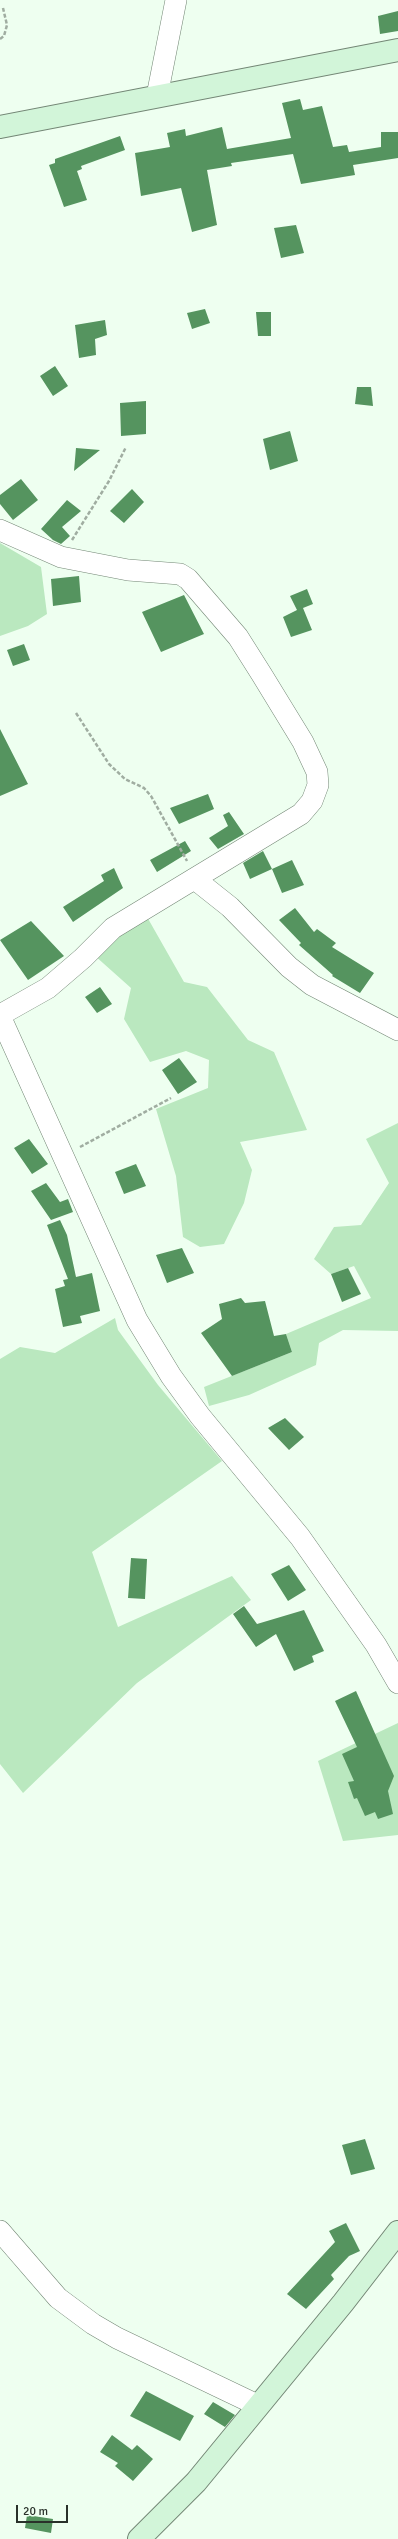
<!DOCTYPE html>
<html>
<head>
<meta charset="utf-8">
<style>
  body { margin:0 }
  #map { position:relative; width:398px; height:2539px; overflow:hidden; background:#eefff0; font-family:Signika,sans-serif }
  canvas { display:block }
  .scale { position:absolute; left:16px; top:2505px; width:52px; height:18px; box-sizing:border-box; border:2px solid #29312a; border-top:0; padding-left:5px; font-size:12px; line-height:14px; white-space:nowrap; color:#29312a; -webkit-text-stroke:3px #eefff0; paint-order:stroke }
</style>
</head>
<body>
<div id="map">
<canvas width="398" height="2539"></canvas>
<div class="scale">20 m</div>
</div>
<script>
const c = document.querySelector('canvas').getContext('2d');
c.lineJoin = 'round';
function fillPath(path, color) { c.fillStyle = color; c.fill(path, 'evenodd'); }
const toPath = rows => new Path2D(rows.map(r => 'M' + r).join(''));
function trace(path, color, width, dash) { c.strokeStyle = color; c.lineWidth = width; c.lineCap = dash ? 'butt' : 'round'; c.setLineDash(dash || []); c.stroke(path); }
fillPath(toPath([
  [0,543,41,567,47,614,28,626,0,636],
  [138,901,184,982,207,987,248,1040,274,1052,307,1130,240,1142,252,1170,244,1203,224,1244,200,1247,183,1237,176,1176,156,1109,208,1088,209,1060,186,1051,150,1062,124,1019,131,988,94,955],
  [398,1123,398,1331,343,1330,319,1343,316,1365,249,1395,209,1406,204,1387,292,1352,286,1334,371,1298,354,1266,331,1274,314,1259,334,1227,361,1225,389,1183,366,1139],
  [115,1318,118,1330,158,1385,222,1461,92,1552,118,1627,232,1576,251,1600,137,1683,23,1793,0,1764,0,1359,20,1347,55,1353],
  [398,1723,398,1835,343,1841,318,1761]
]), '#bae8bf');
fillPath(toPath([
  [398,11,398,31,380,34,378,16],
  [300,99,303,110,322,106,333,147,347,145,349,152,381,147,381,132,398,132,398,158,353,165,355,175,301,184,293,154,231,163,232,166,207,170,217,225,192,232,181,188,141,196,135,153,170,147,167,133,185,129,186,136,222,127,227,149,291,138,282,103],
  [120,136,125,150,81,166,82,169,77,171,87,200,64,207,49,165,55,163,55,159],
  [296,225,304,253,281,258,274,228],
  [205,309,210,323,192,329,187,313],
  [256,312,271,312,271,336,258,336],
  [105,320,107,335,95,339,96,355,79,358,75,325],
  [55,366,68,386,53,396,40,376],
  [357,387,371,387,373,406,355,404],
  [146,401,146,434,121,436,120,403],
  [290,431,298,461,270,470,263,439],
  [76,448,100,450,74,471],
  [21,479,38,500,13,520,0,504,0,495],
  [132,489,144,502,124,523,110,511],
  [67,500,81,511,62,527,70,536,61,544,53,540,41,529],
  [79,576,81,602,53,606,51,579],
  [307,589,313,604,303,608,312,630,291,637,283,617,297,610,290,596],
  [184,595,204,634,161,652,142,612],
  [24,644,30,660,13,666,7,650],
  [0,729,28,784,0,796],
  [208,794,214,809,179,824,170,808],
  [229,812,244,834,218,849,209,838,228,826,223,815],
  [185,841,191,851,157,872,150,860],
  [263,851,272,869,250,879,243,863],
  [292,860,304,885,282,893,272,869],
  [114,868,123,888,73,922,63,907,104,881,101,875],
  [295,908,314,932,317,929,336,943,332,947,374,973,360,993,332,976,333,975,299,945,301,943,279,920],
  [31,921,64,956,28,980,0,940],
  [100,987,112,1004,97,1013,85,997],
  [179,1058,197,1082,178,1094,162,1070],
  [29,1139,48,1164,32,1174,14,1148],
  [136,1164,146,1186,124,1194,115,1172],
  [46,1183,60,1202,68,1199,73,1212,51,1220,31,1191],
  [60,1220,67,1235,76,1277,72,1278,92,1273,100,1311,80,1316,82,1323,63,1327,55,1289,65,1286,63,1280,68,1279,47,1225],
  [182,1248,194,1273,167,1283,156,1255],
  [348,1268,361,1294,342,1302,331,1274],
  [241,1298,245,1303,265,1301,274,1336,286,1334,292,1352,232,1376,201,1333,222,1319,219,1304],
  [285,1418,304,1437,289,1450,268,1428],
  [131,1558,147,1559,145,1599,128,1598],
  [289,1565,306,1590,288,1601,271,1574],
  [244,1606,257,1624,304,1610,324,1651,312,1656,314,1662,294,1671,276,1634,256,1647,233,1614],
  [356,1691,394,1776,388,1791,393,1814,378,1819,375,1812,365,1816,357,1798,354,1799,348,1782,354,1781,342,1754,357,1747,335,1701],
  [365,2139,375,2169,351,2175,342,2145],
  [346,2223,360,2251,349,2256,331,2275,334,2279,306,2309,287,2294,335,2242,329,2231],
  [146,2391,194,2416,180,2441,130,2416],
  [213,2402,235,2415,225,2427,204,2414],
  [112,2435,132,2450,137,2445,153,2459,133,2481,115,2466,118,2463,100,2452],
  [27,2515,53,2519,51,2533,25,2528]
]), '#55945f');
const street = toPath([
  [157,96,176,0],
  [0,530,61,557,128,570,180,574,188,579,238,637,262,675,303,742,317,772,318,785,312,801,301,814,113,928,83,958,48,988,0,1015],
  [196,880,230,907,289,967,312,985,398,1030],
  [0,1016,137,1320,171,1376,200,1416,300,1537,376,1645,398,1683],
  [0,2231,58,2298,93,2324,117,2338,257,2405]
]);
const secondary = toPath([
  [0,127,398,50],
  [139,2539,196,2482,343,2303,398,2232]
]);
trace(street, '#738675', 22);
trace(secondary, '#738675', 24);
trace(toPath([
  [0,39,4,36,7,25,3,8],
  [72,540,109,481,126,447],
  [76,713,109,764,125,779,144,788,151,796,187,861],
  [80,1147,171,1098]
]), '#a0ada1', 2.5, [4, 2]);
trace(street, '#fff', 21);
trace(secondary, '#d2f5d9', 22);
</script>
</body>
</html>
